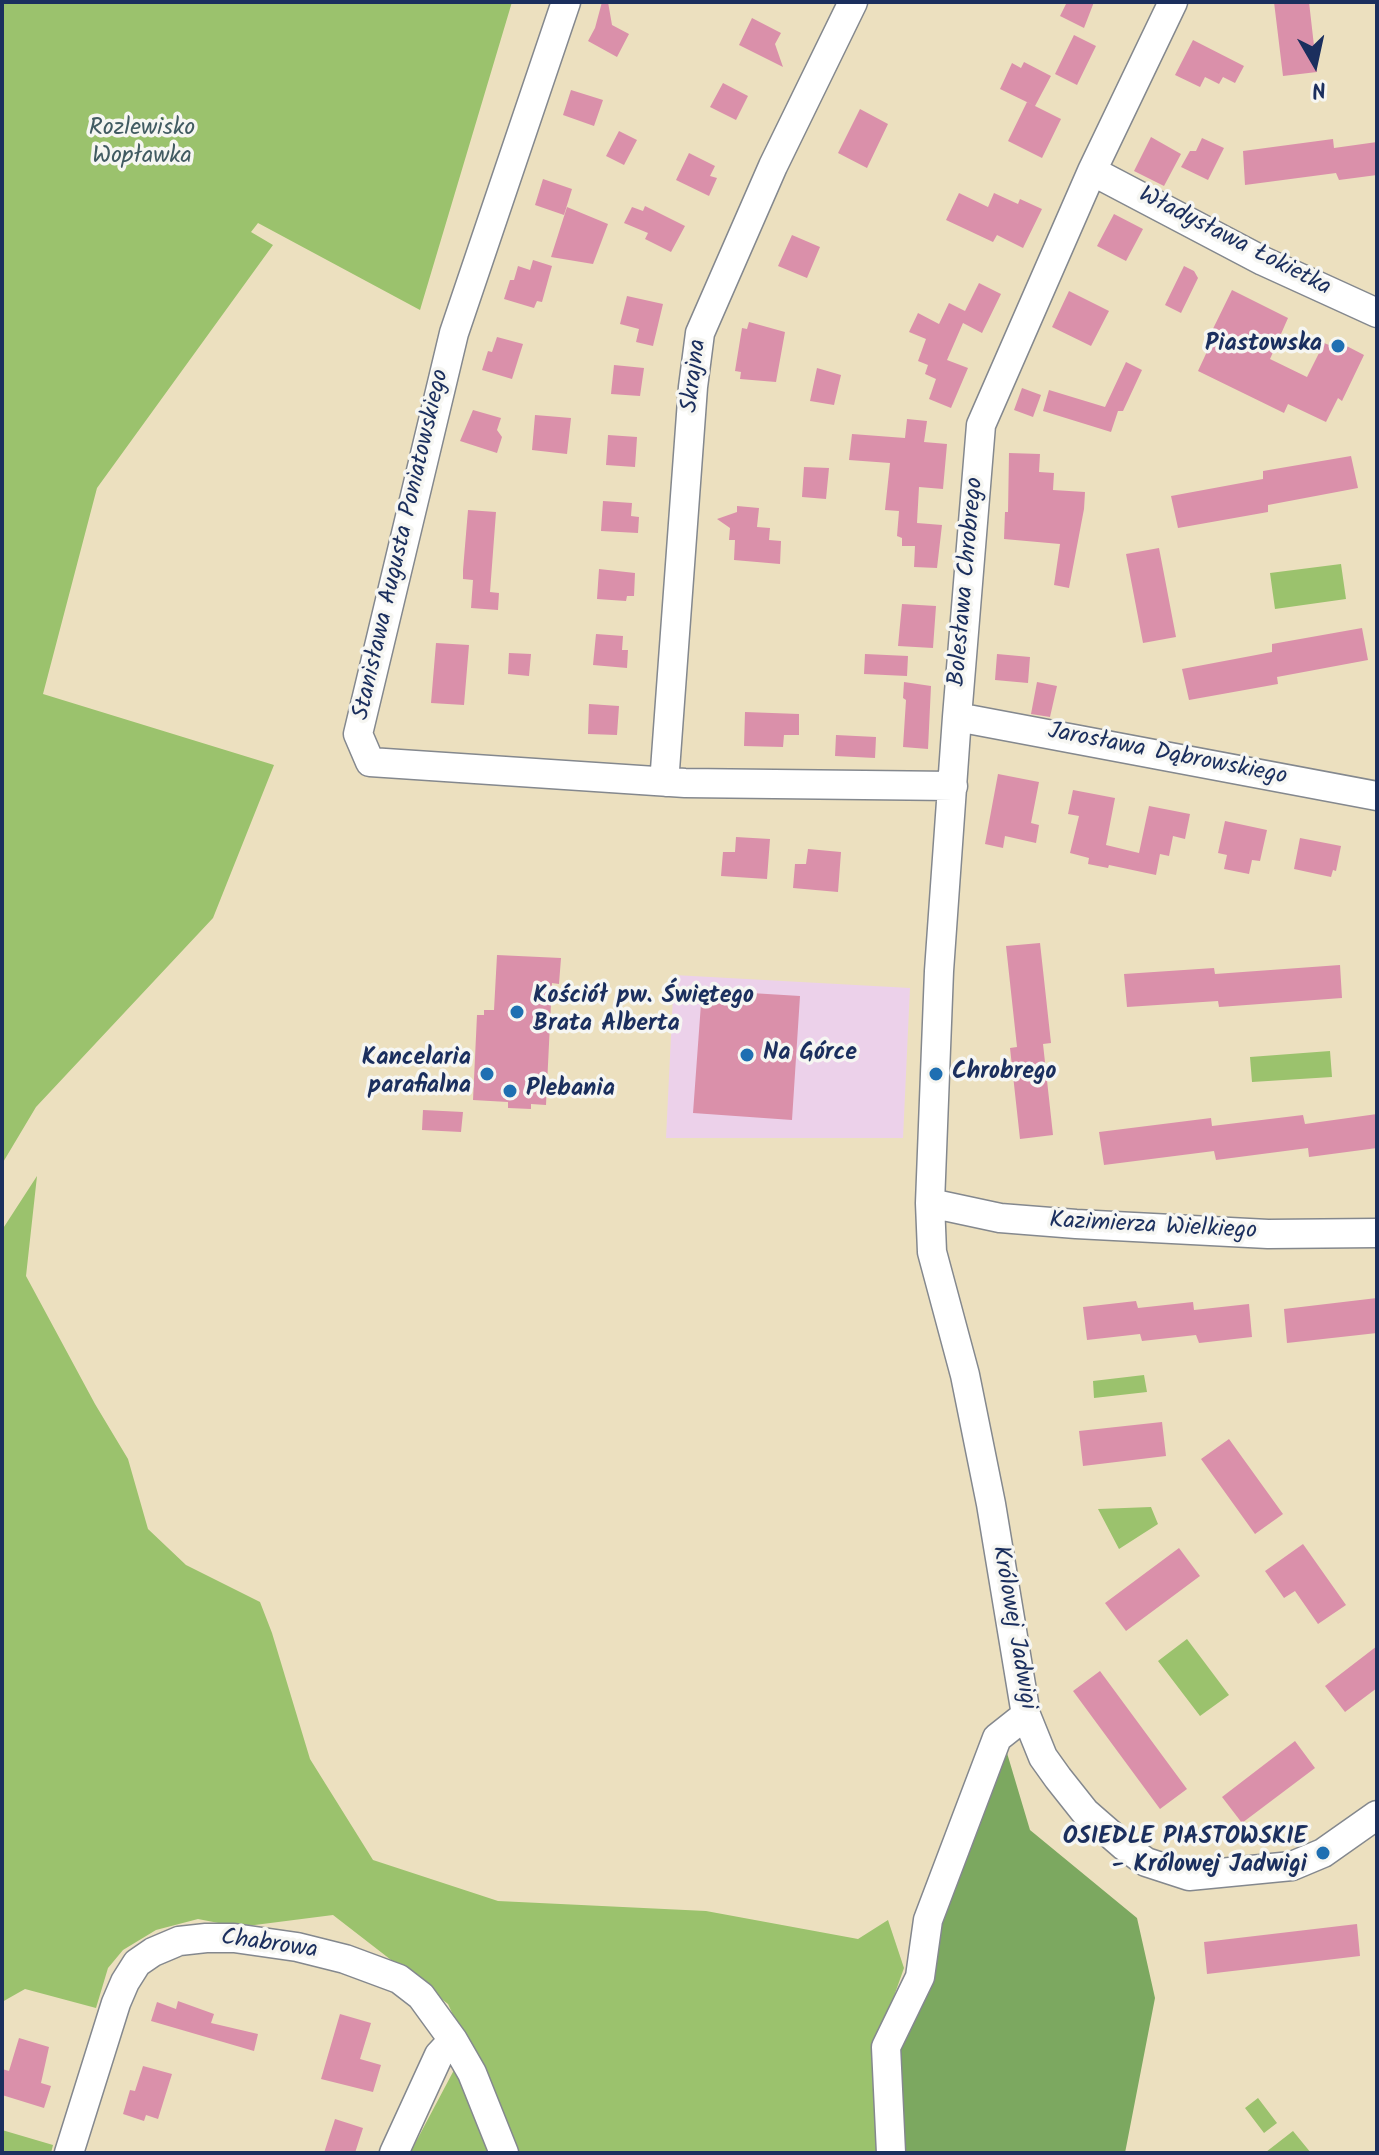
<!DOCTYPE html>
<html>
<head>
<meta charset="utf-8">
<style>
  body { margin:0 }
  #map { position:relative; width:1379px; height:2155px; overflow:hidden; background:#ece0bf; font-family:Kalam,sans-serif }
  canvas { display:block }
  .frame { position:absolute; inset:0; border:4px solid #1b2f5e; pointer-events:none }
  .north { position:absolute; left:1275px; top:24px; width:80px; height:80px; -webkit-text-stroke:6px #f6f6f2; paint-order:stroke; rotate:171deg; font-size:22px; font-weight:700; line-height:32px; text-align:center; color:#1b2f5e }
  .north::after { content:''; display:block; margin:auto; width:28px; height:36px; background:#1b2f5e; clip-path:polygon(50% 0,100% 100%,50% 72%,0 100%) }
</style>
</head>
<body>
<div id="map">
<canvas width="1379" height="2155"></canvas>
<div class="frame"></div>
<div class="north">N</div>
</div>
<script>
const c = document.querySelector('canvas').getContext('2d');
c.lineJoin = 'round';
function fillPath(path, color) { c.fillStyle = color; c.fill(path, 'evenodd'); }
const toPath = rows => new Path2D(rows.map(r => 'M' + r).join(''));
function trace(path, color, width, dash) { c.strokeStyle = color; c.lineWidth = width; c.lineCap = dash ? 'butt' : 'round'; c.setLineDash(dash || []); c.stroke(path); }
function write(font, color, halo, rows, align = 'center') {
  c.font = font + ' Kalam,sans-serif'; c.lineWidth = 7; c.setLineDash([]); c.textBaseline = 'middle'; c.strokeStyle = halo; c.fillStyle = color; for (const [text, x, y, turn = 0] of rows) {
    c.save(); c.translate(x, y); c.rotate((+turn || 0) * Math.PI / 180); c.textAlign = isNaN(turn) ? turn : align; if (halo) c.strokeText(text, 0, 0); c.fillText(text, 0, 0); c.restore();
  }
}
fillPath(toPath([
  [674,975,910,988,903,1138,666,1138]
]), '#ecd1ea');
fillPath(toPath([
  [2,2,512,2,420,310,258,223,251,232,273,245,97,488,43,694,274,765,213,918,36,1107,2,1164],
  [1341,564,1346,599,1275,609,1270,573],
  [1330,1051,1332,1077,1252,1082,1250,1057],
  [37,1176,26,1276,95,1404,128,1459,148,1529,186,1565,260,1602,272,1633,310,1759,373,1860,498,1901,706,1911,858,1939,888,1920,904,1968,876,2047,881,2153,517,2153,448,2004,333,1915,239,1927,198,1919,156,1930,123,1950,108,1968,96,2008,25,1989,2,2002,2,1230],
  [1144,1375,1147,1392,1094,1398,1093,1381],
  [1151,1507,1158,1524,1119,1549,1098,1509],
  [1187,1639,1229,1695,1200,1716,1158,1661],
  [454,2070,461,2070,489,2153,410,2153],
  [1258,2098,1277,2123,1264,2133,1245,2108],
  [2,2130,53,2145,51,2153,2,2153],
  [1293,2131,1311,2153,1267,2153,1266,2152]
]), '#9bc26d');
fillPath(toPath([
  [1007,1753,1030,1830,1137,1918,1155,1998,1125,2153,901,2153,897,2049,936,1921,996,1756]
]), '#7ca860');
fillPath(toPath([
  [602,2,608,2,612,25,629,34,617,57,588,41,595,28],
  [1067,2,1094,2,1084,28,1060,16],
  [1274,2,1309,2,1317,72,1283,76],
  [752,18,781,33,775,44,783,67,739,45],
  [1074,35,1096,46,1077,85,1055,74],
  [1193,40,1244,66,1235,83,1223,77,1219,84,1205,77,1200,87,1175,75],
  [1024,62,1051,76,1035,106,1000,89,1012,63,1021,68],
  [723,83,748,96,736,120,710,107],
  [571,90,603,100,594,126,563,115],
  [1027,102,1061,119,1042,158,1008,141],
  [860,109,888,124,867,168,838,153],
  [619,131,637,140,624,165,606,156],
  [1151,137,1181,154,1164,186,1134,171],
  [1202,138,1224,148,1208,180,1181,167,1190,151,1196,151],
  [1333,139,1334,148,1377,142,1377,175,1339,180,1336,173,1245,185,1243,151],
  [689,153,715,166,710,176,717,178,709,196,676,180],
  [543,179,572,189,564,215,535,205],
  [959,193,988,207,994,193,1018,204,1020,199,1042,209,1023,248,997,235,993,242,946,220],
  [645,206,685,226,671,252,645,239,648,233,624,223,632,207,643,211],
  [567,207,608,224,593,264,551,257],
  [1114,214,1143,229,1126,261,1097,246],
  [792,235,820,247,807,278,778,266],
  [533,260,552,266,542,302,537,301,534,308,504,299,510,280,514,280,518,266,530,270],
  [1184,266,1194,271,1198,278,1181,313,1165,305],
  [979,283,1001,294,982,333,963,323,947,360,968,368,951,408,929,399,936,379,925,374,928,365,918,361,926,339,909,332,918,313,939,324,949,303,965,311],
  [1232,290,1288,318,1270,359,1307,377,1324,343,1334,347,1337,341,1364,355,1342,401,1338,398,1326,422,1288,404,1284,413,1198,371,1211,343,1207,341],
  [1069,291,1109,311,1091,346,1052,327],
  [627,296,663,304,653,346,636,342,639,329,620,324],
  [749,322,785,332,776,382,740,379,741,372,735,371,742,328,747,329],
  [497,337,523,344,512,379,482,370,488,351,492,352],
  [1126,362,1142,370,1123,411,1118,411,1111,432,1043,411,1049,390,1105,407],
  [614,365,644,368,640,396,611,394],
  [817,368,841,375,834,405,810,401],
  [1022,388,1041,395,1033,417,1014,410],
  [473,410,501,418,497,430,502,437,497,453,460,441],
  [535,415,571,418,567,454,532,450],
  [907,419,927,421,924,442,947,444,943,489,919,487,917,523,942,525,937,568,914,567,915,546,902,546,902,538,897,536,899,511,885,510,890,463,849,460,852,434,905,438],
  [608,435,637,437,635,467,606,465],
  [1009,453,1040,454,1039,472,1054,473,1053,490,1085,492,1084,509,1069,588,1054,585,1060,544,1004,539,1005,512,1008,512],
  [1351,456,1358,488,1268,505,1268,512,1178,528,1171,496,1263,479,1263,471],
  [804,467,829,468,826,499,802,497],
  [603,501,632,503,631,516,639,517,638,533,601,531],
  [737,506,759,508,757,527,770,528,769,540,781,541,780,564,734,560,735,540,729,540,730,528,717,519,737,512],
  [468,510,496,512,490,592,499,593,498,610,471,608,473,580,463,579,463,570],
  [1159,548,1176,637,1143,643,1126,554],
  [599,569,635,573,634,596,627,596,626,601,597,599],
  [902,604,936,606,933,648,898,646],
  [1362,628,1368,660,1277,677,1278,684,1189,700,1182,669,1272,652,1272,644],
  [596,634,623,636,622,650,628,650,627,668,593,665],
  [436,643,469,645,464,705,431,703],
  [509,653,531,654,529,676,508,674],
  [865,654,908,656,907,676,864,674],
  [997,654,1030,657,1028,683,995,680],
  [904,682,931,686,928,749,903,747,906,700,903,698],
  [1037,682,1057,686,1050,717,1031,714],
  [589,704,619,706,617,735,588,734],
  [745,712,799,714,799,735,784,735,783,747,744,746],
  [836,735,876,737,875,758,835,756],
  [998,774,1039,782,1031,823,1039,825,1036,843,1005,836,1003,848,985,844],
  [1073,790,1115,798,1106,845,1139,853,1149,806,1190,814,1185,839,1173,836,1169,856,1160,854,1156,875,1109,865,1108,868,1088,864,1089,858,1070,853,1079,816,1068,814],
  [1225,821,1267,830,1260,861,1252,860,1249,874,1224,869,1227,855,1218,853],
  [736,837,770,839,767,879,721,876,723,852,735,852],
  [1300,838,1341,846,1336,871,1333,870,1331,877,1294,869],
  [808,849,841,852,838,892,793,888,795,864,806,864],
  [1040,943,1051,1043,1043,1044,1053,1135,1020,1139,1010,1048,1017,1047,1006,946],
  [497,955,561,958,559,984,552,983,546,1105,531,1104,531,1109,508,1108,508,1102,473,1100,477,1015,484,1015,484,1010,494,1010],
  [1340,965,1342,998,1219,1007,1218,1001,1127,1007,1124,974,1214,968,1215,974],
  [702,990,800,996,792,1120,693,1113],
  [423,1110,463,1112,461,1132,422,1130],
  [1377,1114,1377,1148,1309,1157,1308,1148,1216,1160,1214,1151,1104,1165,1099,1132,1211,1118,1212,1126,1303,1115,1305,1124],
  [1377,1298,1377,1333,1287,1343,1284,1309],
  [1136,1301,1138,1308,1193,1302,1194,1310,1249,1304,1252,1337,1199,1343,1196,1335,1142,1341,1140,1334,1087,1340,1083,1307],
  [1162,1422,1166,1456,1083,1466,1079,1431],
  [1229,1439,1283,1514,1255,1534,1201,1459],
  [1303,1544,1346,1605,1318,1624,1295,1591,1284,1598,1265,1571],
  [1179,1548,1200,1576,1126,1631,1105,1603],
  [1377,1646,1377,1688,1345,1712,1325,1686],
  [1100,1671,1187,1789,1160,1809,1073,1691],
  [1295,1741,1315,1768,1242,1823,1222,1797],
  [1357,1924,1360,1956,1207,1974,1204,1942],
  [178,2001,214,2014,211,2023,258,2034,254,2051,151,2021,157,2002,176,2009],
  [340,2014,371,2023,360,2059,381,2065,373,2092,321,2079],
  [19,2038,49,2047,41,2083,51,2086,44,2108,2,2095,2,2069,9,2071],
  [143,2066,172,2074,158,2119,146,2115,144,2121,123,2114,130,2090,135,2091],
  [335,2119,363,2128,355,2153,324,2153]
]), '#da90aa');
const minor = toPath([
  [566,2,454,333,358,734,370,762,685,783,953,786],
  [1173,2,1092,171,981,425,957,717,939,971,930,1203,932,1252,965,1375,991,1504,1026,1715,1043,1757,1058,1778,1085,1812,1124,1846,1146,1862,1189,1876,1292,1866,1323,1853,1377,1815],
  [1092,171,1263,261,1377,313],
  [957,717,1377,796],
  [666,782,665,770,693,387,700,333,773,166,853,2],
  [930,1203,1000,1218,1076,1224,1268,1234,1377,1233],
  [69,2153,116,2003,125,1982,137,1963,153,1952,179,1941,206,1938,234,1938,297,1947,345,1959,399,1979,421,1996,453,2040,472,2073,504,2153],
  [394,2153,439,2055,453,2040],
  [891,2153,886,2047,920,1977,928,1920,997,1738,1026,1715]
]);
trace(minor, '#84888e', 31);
trace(minor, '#fff', 28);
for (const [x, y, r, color] of [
  [1338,346,8,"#1f6fb2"],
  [517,1012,8,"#1f6fb2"],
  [747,1055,8,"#1f6fb2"],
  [487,1074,8,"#1f6fb2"],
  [936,1074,8,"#1f6fb2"],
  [510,1091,8,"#1f6fb2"],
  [1323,1853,8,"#1f6fb2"]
]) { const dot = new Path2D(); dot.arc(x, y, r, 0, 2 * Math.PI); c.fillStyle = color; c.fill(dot); trace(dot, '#f6f6f2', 3); }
write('24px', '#415b62', '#f6f6f2', [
  ["Rozlewisko",142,130],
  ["Wopławka",142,158]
]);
write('24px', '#1b2f5e', '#f6f6f2', [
  ["Władysława Łokietka",1234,243,27],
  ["Skrajna",696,376,-83],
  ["Stanisława Augusta Poniatowskiego",403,545,-77],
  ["Bolesława Chrobrego",968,582,-85],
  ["Jarosława Dąbrowskiego",1167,756,11],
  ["Kazimierza Wielkiego",1153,1228,3],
  ["Królowej Jadwigi",1012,1628,80],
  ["Chabrowa",269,1946,8]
]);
write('bold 24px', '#1b2f5e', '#f6f6f2', [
  ["Piastowska",1322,346,"right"],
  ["Kościół pw. Świętego",533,998],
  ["Brata Alberta",533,1026],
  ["Na Górce",763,1055],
  ["Kancelaria",471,1060,"right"],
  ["parafialna",471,1088,"right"],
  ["Chrobrego",952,1074],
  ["Plebania",526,1091],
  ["OSIEDLE PIASTOWSKIE",1307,1839,"right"],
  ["- Królowej Jadwigi",1307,1867,"right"]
], 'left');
</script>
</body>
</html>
